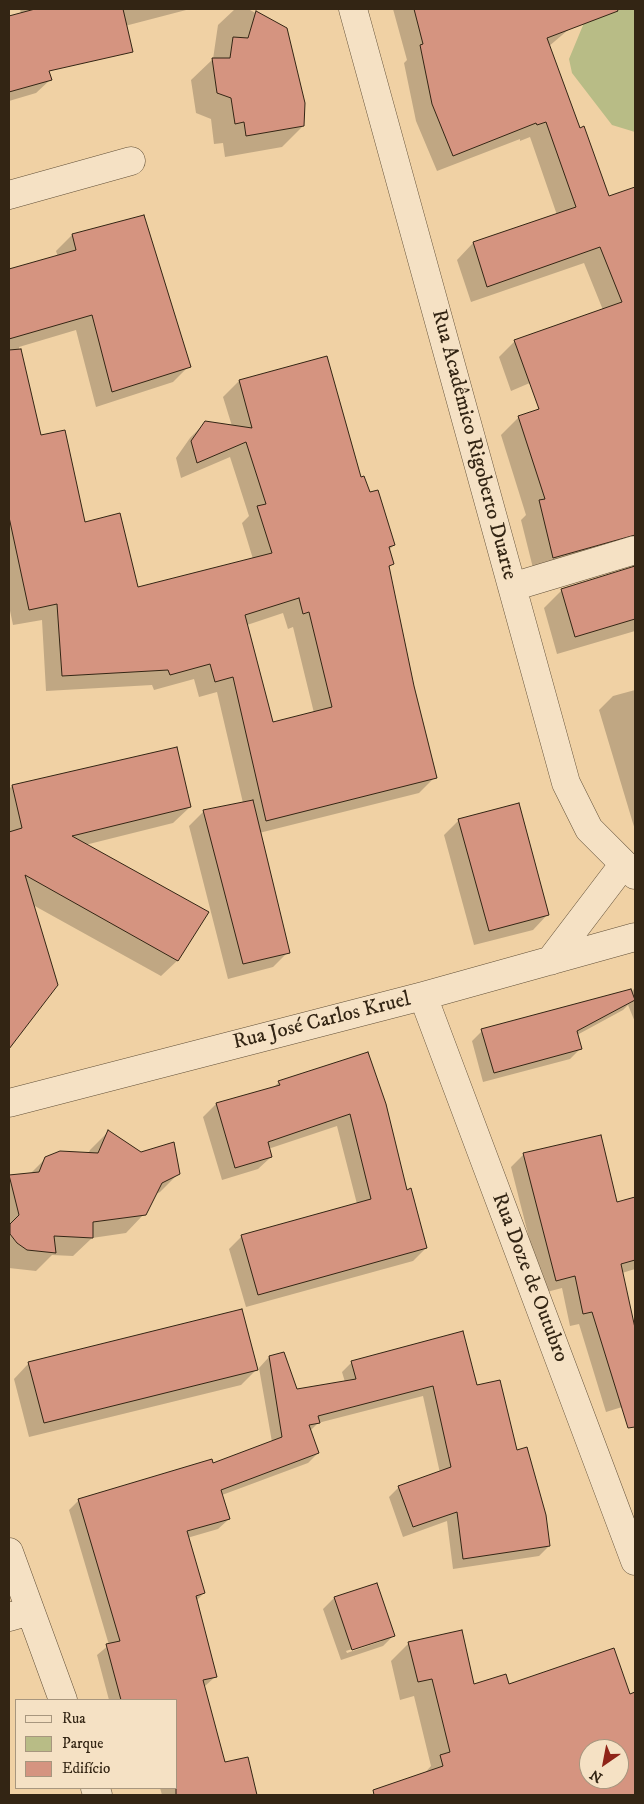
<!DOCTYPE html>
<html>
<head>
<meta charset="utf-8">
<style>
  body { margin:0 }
  #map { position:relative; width:644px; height:1804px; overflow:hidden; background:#f0d1a4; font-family:"IM FELL DW Pica",serif }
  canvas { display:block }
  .frame { position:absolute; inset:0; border:10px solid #332514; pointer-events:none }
  .legend { position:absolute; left:15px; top:1699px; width:162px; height:90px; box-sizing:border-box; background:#f5e1c4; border:1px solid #a7967e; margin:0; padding:6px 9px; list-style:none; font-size:15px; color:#332514 }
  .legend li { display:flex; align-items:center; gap:10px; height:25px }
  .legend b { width:25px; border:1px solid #a7967e }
  .north { position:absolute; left:579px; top:1739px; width:50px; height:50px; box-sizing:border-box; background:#f5e1c4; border:1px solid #a7967e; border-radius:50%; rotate:213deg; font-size:14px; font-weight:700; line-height:20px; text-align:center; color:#332514 }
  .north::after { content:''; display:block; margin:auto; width:18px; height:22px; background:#8f2418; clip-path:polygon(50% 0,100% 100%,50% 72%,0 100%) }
</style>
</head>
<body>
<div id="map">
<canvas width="644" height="1804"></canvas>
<div class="frame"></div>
<ul class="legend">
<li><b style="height:6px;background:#f5e1c4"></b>Rua</li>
<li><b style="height:14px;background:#b8bc86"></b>Parque</li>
<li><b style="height:14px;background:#d59480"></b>Edifício</li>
</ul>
<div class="north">N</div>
</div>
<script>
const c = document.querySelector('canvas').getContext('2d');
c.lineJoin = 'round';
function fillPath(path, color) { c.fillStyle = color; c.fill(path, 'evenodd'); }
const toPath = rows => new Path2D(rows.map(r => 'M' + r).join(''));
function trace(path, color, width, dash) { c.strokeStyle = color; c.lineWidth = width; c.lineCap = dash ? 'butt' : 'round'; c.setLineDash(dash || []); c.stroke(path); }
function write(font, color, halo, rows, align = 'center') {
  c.font = font + ' "IM FELL DW Pica",serif'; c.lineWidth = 4.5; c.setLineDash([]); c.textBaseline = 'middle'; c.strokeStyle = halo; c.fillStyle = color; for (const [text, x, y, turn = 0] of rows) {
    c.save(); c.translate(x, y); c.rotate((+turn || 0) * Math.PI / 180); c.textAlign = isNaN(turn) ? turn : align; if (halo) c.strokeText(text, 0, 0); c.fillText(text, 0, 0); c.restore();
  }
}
fillPath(toPath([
  [583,9,635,9,635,132,612,125,572,73,569,59,586,18]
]), '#b8bc86');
fillPath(toPath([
  [20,9,190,9,10,56,50,80,36,93,9,101,9,17,21,14],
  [235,9,248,9,286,29,303,126,282,147,225,157,223,143,214,144,211,119,196,113,191,80,213,59,218,25],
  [393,9,482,9,488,31,544,9,559,9,568,30,548,47,608,198,635,189,635,338,511,391,499,357,515,341,603,310,584,263,471,302,457,260,473,243,557,215,530,137,520,141,520,139,437,171,416,121,404,63,407,60],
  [143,216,189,366,173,382,96,407,76,330,19,347,40,437,84,523,137,589,253,559,242,523,249,516,230,457,181,478,176,458,190,438,206,422,232,426,223,397,239,381,361,478,369,494,394,545,389,550,393,563,388,568,413,687,435,777,419,793,259,833,288,952,273,967,228,979,189,826,204,811,243,803,217,692,199,697,194,679,154,690,152,685,46,691,42,620,13,625,9,606,9,271,58,257,56,251,72,235],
  [283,613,288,629,293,627,314,713,272,723,247,625],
  [635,380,635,631,557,654,544,608,562,590,632,568,632,564,535,576,521,520,526,515,501,435,519,417],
  [635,690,635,830,599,710,613,696],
  [12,786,190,807,173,823,85,845,178,960,161,976,33,905,56,985,9,1047,9,789],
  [459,820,548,914,533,930,474,945,444,835],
  [635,988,635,1022,628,1005,623,1010,577,1035,581,1048,570,1059,483,1082,472,1041,482,1031,631,992],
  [367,1054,406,1191,426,1248,413,1261,246,1307,229,1249,242,1236,357,1204,337,1126,268,1149,271,1157,258,1169,222,1180,203,1117,216,1104,273,1088,279,1082],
  [108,1132,141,1153,178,1174,160,1192,154,1195,144,1214,126,1233,92,1238,73,1256,52,1255,36,1271,9,1268,9,1176,30,1174,46,1158,88,1154,90,1150],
  [524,1154,616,1204,635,1198,635,1269,622,1273,635,1334,635,1403,606,1412,579,1324,570,1326,562,1288,543,1293,511,1167],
  [269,1357,296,1390,345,1382,342,1372,352,1362,476,1387,516,1452,549,1546,539,1556,453,1569,447,1521,403,1537,389,1497,399,1487,440,1473,423,1396,318,1423,310,1431,318,1453,308,1463,222,1495,229,1519,218,1529,187,1538,204,1593,196,1601,216,1676,204,1687,225,1764,247,1758,256,1795,162,1795,160,1788,176,1788,176,1700,109,1700,97,1655,109,1645,69,1510,79,1500,212,1464,272,1442,259,1368],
  [29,1363,256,1370,241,1385,29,1437,14,1379],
  [334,1598,394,1635,383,1646,341,1660,323,1609],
  [382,1639,382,1641,347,1653,346,1651],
  [409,1643,473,1686,508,1686,629,1695,634,1693,635,1795,410,1795,409,1791,431,1766,414,1696,400,1700,391,1661],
  [589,1749,619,1749,619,1779,589,1779]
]), '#0003');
const building = toPath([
  [35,9,123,9,133,52,49,71,52,80,9,92,9,16,35,9],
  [414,9,617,9,618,11,547,38,580,128,584,126,609,196,635,187,635,535,553,558,539,500,545,499,518,416,539,409,514,340,622,302,600,247,487,287,473,242,576,207,546,122,537,125,536,123,453,156,432,104,420,45,423,44,414,9],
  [256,11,287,28,305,103,304,126,246,136,244,122,235,124,231,98,217,93,212,58,230,58,233,37,248,38,256,11],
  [144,215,191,367,112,392,92,315,9,339,9,269,76,250,72,234,144,215],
  [21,349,41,435,65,430,85,522,120,513,138,587,272,553,257,506,266,504,246,442,197,463,191,441,205,421,252,428,239,380,327,356,361,477,364,476,370,492,378,490,395,545,389,547,394,564,389,566,414,686,437,778,266,821,233,677,215,682,210,664,170,675,168,670,62,676,57,604,29,610,9,517,9,350,21,349],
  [299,598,303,614,309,612,332,707,273,722,245,615,299,598],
  [635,566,635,619,575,637,561,589,635,566],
  [177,747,191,807,72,836,209,912,178,961,25,875,58,985,9,1049,9,832,22,828,12,785,177,747],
  [253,800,290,953,243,964,203,810,253,800],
  [519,803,549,915,489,931,458,819,519,803],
  [631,989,635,1000,577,1031,582,1049,494,1073,481,1029,631,989],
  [368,1052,386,1104,407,1190,411,1188,427,1248,258,1295,241,1235,371,1199,350,1114,268,1142,272,1157,235,1168,216,1103,280,1085,278,1081,368,1052],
  [108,1130,141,1152,174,1142,180,1174,162,1183,146,1215,93,1222,93,1238,54,1236,56,1253,27,1250,17,1243,10,1234,10,1224,19,1215,9,1175,39,1172,45,1157,60,1151,98,1153,108,1130],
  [601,1135,617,1202,635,1197,635,1260,621,1264,635,1328,635,1427,628,1428,592,1312,583,1314,575,1276,556,1281,523,1153,601,1135],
  [242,1309,258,1370,44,1423,28,1362,242,1309],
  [463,1331,477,1385,500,1380,517,1450,527,1447,546,1515,550,1546,463,1559,457,1512,413,1527,398,1486,451,1467,433,1386,318,1416,320,1423,309,1425,319,1453,221,1490,230,1519,187,1531,205,1593,196,1596,217,1677,203,1680,225,1762,248,1757,257,1795,176,1795,176,1700,121,1700,106,1644,120,1641,78,1499,212,1459,213,1463,282,1437,269,1356,284,1352,297,1389,356,1379,351,1361,463,1331],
  [377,1583,395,1636,352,1650,334,1597,377,1583],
  [462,1630,474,1684,506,1674,509,1684,614,1648,630,1694,635,1692,635,1795,374,1795,373,1790,443,1766,440,1755,450,1752,432,1679,418,1682,408,1642,462,1630],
  [589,1749,619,1749,619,1779,589,1779,589,1749]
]);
fillPath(building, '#d59480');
trace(building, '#332514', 1);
const minor = toPath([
  [353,9,566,783,589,829,635,875],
  [9,195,131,161],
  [512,587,635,550],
  [550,961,623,865],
  [423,996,635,1561],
  [9,1103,423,996,635,937],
  [9,1552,63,1700],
  [9,1617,30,1611],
  [95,1788,98,1795]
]);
trace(minor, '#625038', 29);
trace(minor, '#f5e1c4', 28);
write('21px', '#332514', '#f5e1c4', [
  ["Rua Acadêmico Rigoberto Duarte",473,445,75],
  ["Rua José Carlos Kruel",322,1022,-14],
  ["Rua Doze de Outubro",529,1278,69]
]);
</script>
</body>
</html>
